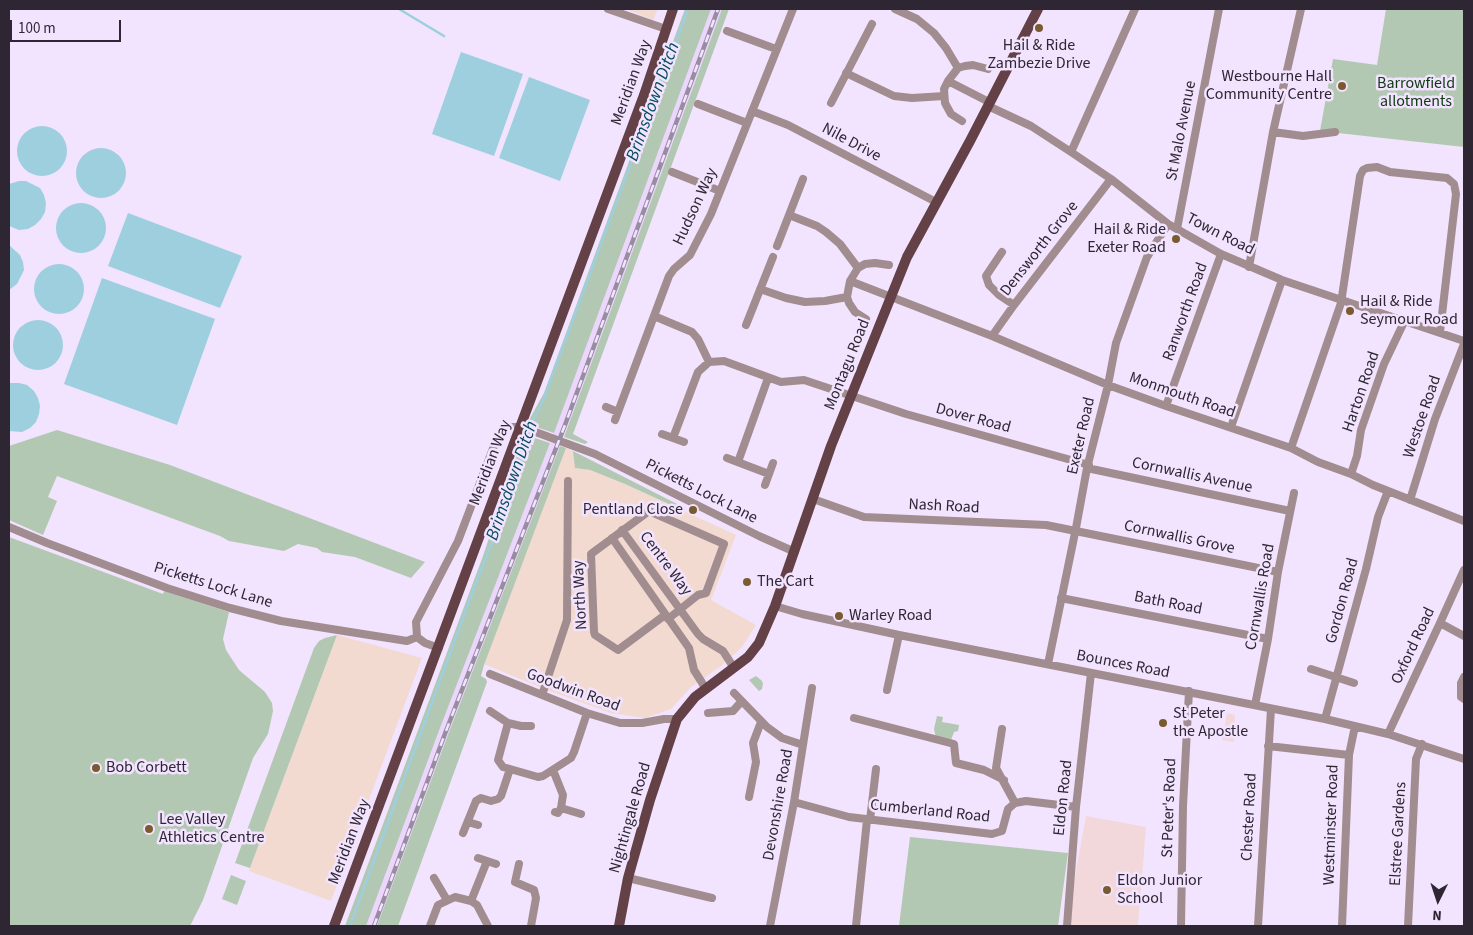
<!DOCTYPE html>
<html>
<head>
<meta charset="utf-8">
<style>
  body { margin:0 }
  #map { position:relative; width:1473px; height:935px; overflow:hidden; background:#f2e3fe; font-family:"Source Sans 3",sans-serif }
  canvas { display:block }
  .frame { position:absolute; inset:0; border:10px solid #2e2733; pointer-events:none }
  .north { position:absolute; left:1413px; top:875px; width:50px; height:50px; -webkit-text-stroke:4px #f2e3fe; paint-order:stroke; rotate:184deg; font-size:14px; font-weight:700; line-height:20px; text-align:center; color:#2e2733 }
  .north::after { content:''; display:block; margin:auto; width:18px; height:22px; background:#2e2733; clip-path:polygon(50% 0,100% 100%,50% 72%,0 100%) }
  .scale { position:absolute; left:10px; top:20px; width:111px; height:22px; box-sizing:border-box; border:2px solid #2e2733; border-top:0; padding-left:6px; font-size:15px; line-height:18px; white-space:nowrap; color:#2e2733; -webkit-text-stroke:4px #f2e3fe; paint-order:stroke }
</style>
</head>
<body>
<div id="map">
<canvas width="1473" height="935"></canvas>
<div class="frame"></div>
<div class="north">N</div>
<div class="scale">100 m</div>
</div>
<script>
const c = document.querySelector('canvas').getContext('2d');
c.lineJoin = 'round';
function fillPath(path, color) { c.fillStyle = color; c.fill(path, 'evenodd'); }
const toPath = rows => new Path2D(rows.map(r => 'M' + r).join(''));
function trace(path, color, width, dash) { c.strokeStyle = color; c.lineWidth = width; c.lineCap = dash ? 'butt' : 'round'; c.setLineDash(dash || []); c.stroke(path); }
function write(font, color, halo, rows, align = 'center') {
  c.font = font + ' "Source Sans 3",sans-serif'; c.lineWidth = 5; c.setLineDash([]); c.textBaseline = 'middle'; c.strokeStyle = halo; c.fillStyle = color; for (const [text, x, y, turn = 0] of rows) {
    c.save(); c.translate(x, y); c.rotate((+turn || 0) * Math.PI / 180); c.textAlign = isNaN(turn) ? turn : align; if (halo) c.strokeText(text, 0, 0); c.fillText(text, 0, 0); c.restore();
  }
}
fillPath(toPath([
  [711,9,722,9,568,426,449,732,377,926,366,926,440,728,558,422]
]), '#ecd6fe');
fillPath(toPath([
  [626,9,658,9,653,20],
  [566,448,573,451,576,468,590,470,625,484,736,535,711,600,756,625,742,647,721,666,691,687,671,709,645,718,611,713,547,690,484,664],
  [337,635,422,658,331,901,249,871]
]), '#f3dad1');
fillPath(toPath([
  [1227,713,1235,715,1234,742,1222,740],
  [1086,816,1146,827,1138,926,1066,926]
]), '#f3d8db');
fillPath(toPath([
  [685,9,711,9,554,433,533,426,527,442,528,445,533,445,535,438,550,443,440,728,366,926,345,926,483,556,528,422,544,393],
  [722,9,729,9,573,434,588,442,585,444,564,437],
  [1386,9,1464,9,1464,147,1320,131,1333,59,1377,65],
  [57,430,170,465,425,562,411,578,355,557,322,552,317,548,298,544,284,551,229,541,220,536,57,476,48,497,57,501,43,535,9,520,9,446],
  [560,446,566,448,484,665,481,676,486,679,487,682,398,926,377,926,449,732],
  [573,451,685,508,684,511,625,484,590,470,575,468],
  [9,537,163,594,164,591,229,612,223,639,226,650,239,670,265,692,272,703,273,711,268,734,253,758,203,900,190,926,9,926],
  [337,635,250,868,235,863,314,648,319,641,325,638],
  [756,676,761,680,763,683,762,689,759,691,749,680],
  [937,716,943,717,942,722,959,725,958,731,954,732,951,740,936,738,934,729],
  [910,837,1068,853,1058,926,899,926],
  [231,875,246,881,237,905,222,899]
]), '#b3c8b2');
fillPath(toPath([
  [461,52,523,74,494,156,432,134],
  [529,77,590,100,560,181,499,158],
  '17 151a25 25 0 1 1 50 0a25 25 0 1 1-50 0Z',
  '76 173a25 25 0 1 1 50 0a25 25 0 1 1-50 0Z',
  [19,181,26,181,40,188,44,195,46,203,45,212,41,219,35,225,28,229,19,230,9,226,9,184],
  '56 228a25 25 0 1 1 50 0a25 25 0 1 1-50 0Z',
  [128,213,242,256,220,308,108,266],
  [9,245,20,255,23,262,24,270,17,284,9,290],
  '34 289a25 25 0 1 1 50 0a25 25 0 1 1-50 0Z',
  [102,278,215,319,177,425,64,384],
  '13 345a25 25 0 1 1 50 0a25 25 0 1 1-50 0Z',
  [9,383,19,383,27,385,34,391,38,398,40,406,39,414,36,422,30,428,22,432,9,431]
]), '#9ecfde');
trace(toPath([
  [399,9,444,36],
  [350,926,475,585,507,504,522,457,527,431,542,403,688,9]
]), '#9ecfde', 2.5);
trace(toPath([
  [608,9,666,29],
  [895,9,917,19,934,33,946,48,958,68],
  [727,31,776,49],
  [846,73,894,96,912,98,944,96],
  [948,81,989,102],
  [831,103,872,24],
  [698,104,747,123],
  [988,106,1031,126,1071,152,1111,179,1168,224,1221,254,1282,280,1464,341],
  [752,111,788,125,936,202],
  [962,121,951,114,945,103,944,89,948,81,958,68,965,66,973,65,988,69],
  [1273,132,1303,136,1335,132],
  [1071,152,1135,9],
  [672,172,720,191],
  [789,215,817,226,826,232,840,244,858,268],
  [1177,229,1219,9],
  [777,246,803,179],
  [1002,252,986,276,989,285,999,295,1014,305],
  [1249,267,1273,132,1301,9],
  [850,281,992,336,1108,385,1166,406,1291,448,1318,462,1351,474,1373,485,1464,521],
  [760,289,786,298,805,302,825,301,847,297],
  [654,316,692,332,698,339,709,362,724,361,781,382,804,380,906,414,1089,465],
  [866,319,855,312,849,303,847,297,850,281,858,268,865,264,875,263,889,265],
  [746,325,773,257],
  [992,336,1014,305,1111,179],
  [1166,406,1221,254],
  [606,407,618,412],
  [615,420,669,276,674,269,690,255,711,214,793,9],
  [1231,427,1282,280],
  [662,434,684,442],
  [673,438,698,372,709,362],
  [1291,448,1341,303,1360,176,1363,170,1367,168,1377,167,1390,172,1447,178,1454,184,1456,194,1440,332],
  [727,458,769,474],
  [738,462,768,378],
  [1087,468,1290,511],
  [1351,474,1357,456,1361,430,1384,364,1405,320],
  [765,485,773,463],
  [813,499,864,517,1046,525,1278,572],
  [1410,500,1435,419,1464,344],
  [9,527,47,543,167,588,230,608,281,621,407,641,417,637],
  [622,530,698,634,703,639,723,651,734,668],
  [612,538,689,648,694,670,706,689],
  [1061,598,1268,639],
  [775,606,802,614,899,635,1325,719,1388,734,1464,759],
  [665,615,618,650,595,635,594,632,591,554,649,511,724,544,706,593,698,595,668,619],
  [1440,623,1464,636],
  [439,648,425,643,417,637,416,622,458,541,497,438,503,430,510,427,522,427,595,454,759,536,795,552],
  [1048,664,1076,528,1087,468,1108,385,1116,343,1147,257,1168,224],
  [1311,669,1354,683],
  [490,674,587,713,620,723,642,723,664,719,677,719],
  [1464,677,1461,683,1461,697,1464,699],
  [887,690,899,635],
  [734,693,767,727,782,738,803,745],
  [542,695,567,620,568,481],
  [1255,705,1268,639,1278,572,1294,493],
  [490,711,508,723,521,726,531,726],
  [708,713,733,711,741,702],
  [854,718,954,744,956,763,984,770,1004,780],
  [1325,719,1366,569,1378,517,1388,491],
  [508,723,498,760,503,767,538,777,543,776,571,758,574,752,587,713],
  [1002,729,996,768,1015,803],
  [1388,734,1440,623,1464,570],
  [1268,746,1349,755],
  [553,770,563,795,561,808,558,813,555,812],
  [749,797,756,762,753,743,761,722],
  [794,802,849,817,992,834,1002,831,1008,809,1015,803,1026,801,1076,807],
  [561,808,581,814],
  [870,820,876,769],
  [468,822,478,825],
  [463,833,476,801,481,798,491,801,498,799,501,796,510,769],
  [478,858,496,864],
  [519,864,515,882,534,890,536,898,531,926],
  [434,878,447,900],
  [628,878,712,898],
  [471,901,487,861],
  [430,926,438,905,455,897,471,901,477,905,488,926],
  [770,926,794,802,812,688],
  [856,926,867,820],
  [1067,926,1076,807,1091,673],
  [1181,926,1183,806,1189,691],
  [1258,926,1271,709],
  [1342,926,1349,755,1355,726],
  [1408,926,1416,759,1422,744]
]), '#a18c8f', 8);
trace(toPath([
  [334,926,644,95,673,9],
  [619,926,628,878,650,800,677,719,695,697,748,657,759,643,775,606,831,446,907,257,970,141,1038,9]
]), '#634146', 10);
const rail = toPath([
  [374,926,446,731,565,425,718,9]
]);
trace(rail, '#978ca0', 4.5);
trace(rail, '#f2e3fe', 2.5, [8]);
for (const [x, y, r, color] of [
  [1039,28,5,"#795b2f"],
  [1342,86,5,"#795b2f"],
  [1176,239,5,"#795b2f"],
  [1350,311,5,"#795b2f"],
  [693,510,5,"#795b2f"],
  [747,582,5,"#795b2f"],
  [839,616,5,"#795b2f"],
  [1163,723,5,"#795b2f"],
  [96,768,5,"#795b2f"],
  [149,829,5,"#795b2f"],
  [1107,890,5,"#795b2f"]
]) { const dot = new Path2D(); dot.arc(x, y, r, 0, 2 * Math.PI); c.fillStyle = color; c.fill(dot); trace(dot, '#f2e3fe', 2); }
write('16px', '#2e2733', '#f2e3fe', [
  ["Hail & Ride",1039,46,"center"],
  ["Zambezie Drive",1039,64,"center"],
  ["Westbourne Hall",1332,77,"right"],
  ["Community Centre",1332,95,"right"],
  ["Hail & Ride",1166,230,"right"],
  ["Exeter Road",1166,248,"right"],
  ["Hail & Ride",1360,302],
  ["Seymour Road",1360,320],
  ["Pentland Close",683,510,"right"],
  ["The Cart",757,582],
  ["Warley Road",849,616],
  ["St Peter",1173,714],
  ["the Apostle",1173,732],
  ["Bob Corbett",106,768],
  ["Lee Valley",159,820],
  ["Athletics Centre",159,838],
  ["Eldon Junior",1117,881],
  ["School",1117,899]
], 'left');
write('16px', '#2e2733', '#f2e3fe', [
  ["Meridian Way",632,83,-70],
  ["St Malo Avenue",1182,131,-79],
  ["Nile Drive",851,143,28],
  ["Hudson Way",696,207,-65],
  ["Town Road",1220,235,27],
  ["Densworth Grove",1040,249,-52],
  ["Ranworth Road",1186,312,-70],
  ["Montagu Road",848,365,-68],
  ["Harton Road",1362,392,-71],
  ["Monmouth Road",1182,396,19],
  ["Westoe Road",1423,417,-71],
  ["Dover Road",973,419,15],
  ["Exeter Road",1082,436,-77],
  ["Meridian Way",491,463,-69],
  ["Cornwallis Avenue",1192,476,12],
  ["Picketts Lock Lane",701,492,27],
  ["Nash Road",944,507,3],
  ["Cornwallis Grove",1179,538,12],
  ["Centre Way",665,564,53],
  ["Picketts Lock Lane",213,586,17],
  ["North Way",581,595,-93],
  ["Cornwallis Road",1261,597,-80],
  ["Gordon Road",1343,601,-75],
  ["Bath Road",1168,604,11],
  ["Oxford Road",1414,646,-65],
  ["Bounces Road",1123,665,11],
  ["Goodwin Road",573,691,20],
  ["Eldon Road",1064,798,-84],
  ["Devonshire Road",779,805,-80],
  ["St Peter's Road",1170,808,-88],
  ["Cumberland Road",930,812,6],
  ["Chester Road",1250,817,-87],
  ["Nightingale Road",631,818,-74],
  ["Westminster Road",1332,825,-88],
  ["Elstree Gardens",1399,834,-87],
  ["Meridian Way",350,842,-69]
]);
write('16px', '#0c390e', '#f2e3fe', [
  ["Barrowfield",1416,84],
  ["allotments",1416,102]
]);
write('italic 18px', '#034d5c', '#f2e3fe', [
  ["Brimsdown Ditch",654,102,-70],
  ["Brimsdown Ditch",513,481,-71]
]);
</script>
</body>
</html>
